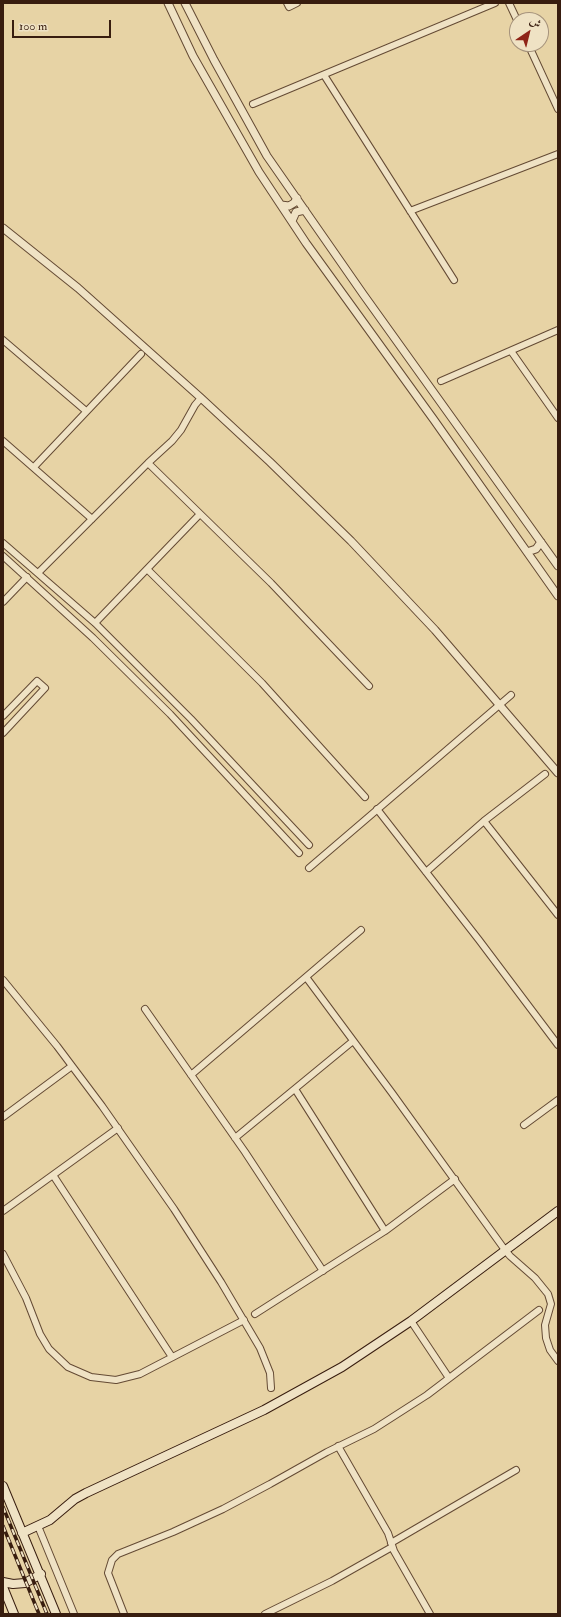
<!DOCTYPE html>
<html>
<head>
<meta charset="utf-8">
<style>
  body { margin:0 }
  #map { position:relative; width:561px; height:1617px; overflow:hidden; background:#e7d3a5; font-family:"IM FELL Double Pica",Amiri,serif }
  canvas { display:block }
  .frame { position:absolute; inset:0; border:4px solid #381d0f; pointer-events:none }
  .north { position:absolute; left:509px; top:12px; width:40px; height:40px; box-sizing:border-box; background:#efe2c4; border:1px solid #a6937c; border-radius:50%; rotate:35deg; font-size:11px; font-weight:700; line-height:16px; text-align:center; color:#381d0f }
  .north::after { content:''; display:block; margin:auto; width:14px; height:18px; background:#8f2418; clip-path:polygon(50% 0,100% 100%,50% 72%,0 100%) }
  .scale { position:absolute; left:12px; top:20px; width:99px; height:18px; box-sizing:border-box; border:2px solid #381d0f; border-top:0; padding-left:5px; font-size:12px; line-height:14px; white-space:nowrap; color:#381d0f; -webkit-text-stroke:3px #efe2c4; paint-order:stroke }
</style>
</head>
<body>
<div id="map">
<canvas width="561" height="1617"></canvas>
<div class="frame"></div>
<div class="north">ش</div>
<div class="scale">100 m</div>
</div>
<script>
const c = document.querySelector('canvas').getContext('2d');
c.lineJoin = 'round';
const toPath = rows => new Path2D(rows.map(r => 'M' + r).join(''));
function trace(path, color, width, dash) { c.strokeStyle = color; c.lineWidth = width; c.lineCap = dash ? 'butt' : 'round'; c.setLineDash(dash || []); c.stroke(path); }
const minor = toPath([
  [287,3,289,7,297,3],
  [509,3,517,20],
  [528,44,558,109],
  [324,75,454,280],
  [253,104,495,3],
  [410,211,558,154],
  [3,340,86,411],
  [511,351,558,418],
  [441,381,558,330],
  [3,441,92,519],
  [148,463,271,583,369,686],
  [34,467,141,354],
  [3,543,95,623,191,719,309,845],
  [3,556,93,638,170,714,299,853],
  [147,569,262,683,365,797],
  [38,573,148,463,172,441,181,430,195,405,201,398],
  [3,602,27,577],
  [95,623,200,514],
  [3,716,37,681,45,688,3,733],
  [377,809,479,940,558,1045],
  [484,821,558,915],
  [309,868,511,695],
  [426,872,484,821,545,774],
  [306,977,392,1093,505,1250,510,1256,535,1278,548,1294,551,1304,545,1325,546,1338,550,1350,558,1361],
  [3,980,57,1046,102,1106,174,1209,221,1282,260,1348,270,1373,271,1388],
  [145,1009,245,1152,323,1271],
  [191,1075,361,930],
  [295,1089,385,1231],
  [3,1117,72,1066],
  [524,1125,558,1100],
  [235,1138,353,1041],
  [53,1175,172,1357],
  [3,1211,118,1128],
  [3,1254,26,1298,40,1334,49,1349,68,1367,91,1377,116,1380,140,1374,244,1320],
  [255,1314,385,1231,455,1179],
  [411,1321,449,1378],
  [338,1446,388,1533,394,1551,430,1614],
  [38,1526,74,1614],
  [391,1543,516,1470],
  [124,1614,108,1573,112,1560,118,1554,173,1532,223,1509,270,1484,327,1452,374,1429,427,1395,539,1310],
  [265,1614,332,1581,392,1547]
]);
const tertiary = toPath([
  [168,3,193,56,259,172,306,243,434,420,558,596],
  [185,3,214,60,267,156,363,294,558,566],
  [281,205,289,206,294,203,297,198],
  [292,221,296,212,305,210],
  [3,228,78,288,201,398,270,462,351,541,435,630,558,773],
  [527,552,536,549,541,542]
]);
const secondary = toPath([
  [3,1486,56,1614],
  [22,1533,50,1520,75,1499,86,1493,264,1410,342,1367,411,1321,558,1211],
  [3,1582,13,1584,25,1583,41,1574],
  [3,1587,14,1614]
]);
trace(minor, '#644a34', 8);
trace(tertiary, '#644a34', 9);
trace(secondary, '#381d0f', 10);
trace(minor, '#efe2c4', 6);
trace(tertiary, '#efe2c4', 7);
trace(secondary, '#efe2c4', 8);
const rail = toPath([
  [3,1507,47,1614],
  [3,1526,39,1614]
]);
trace(rail, '#381d0f', 3.5);
trace(rail, '#efe2c4', 2, [6]);
</script>
</body>
</html>
